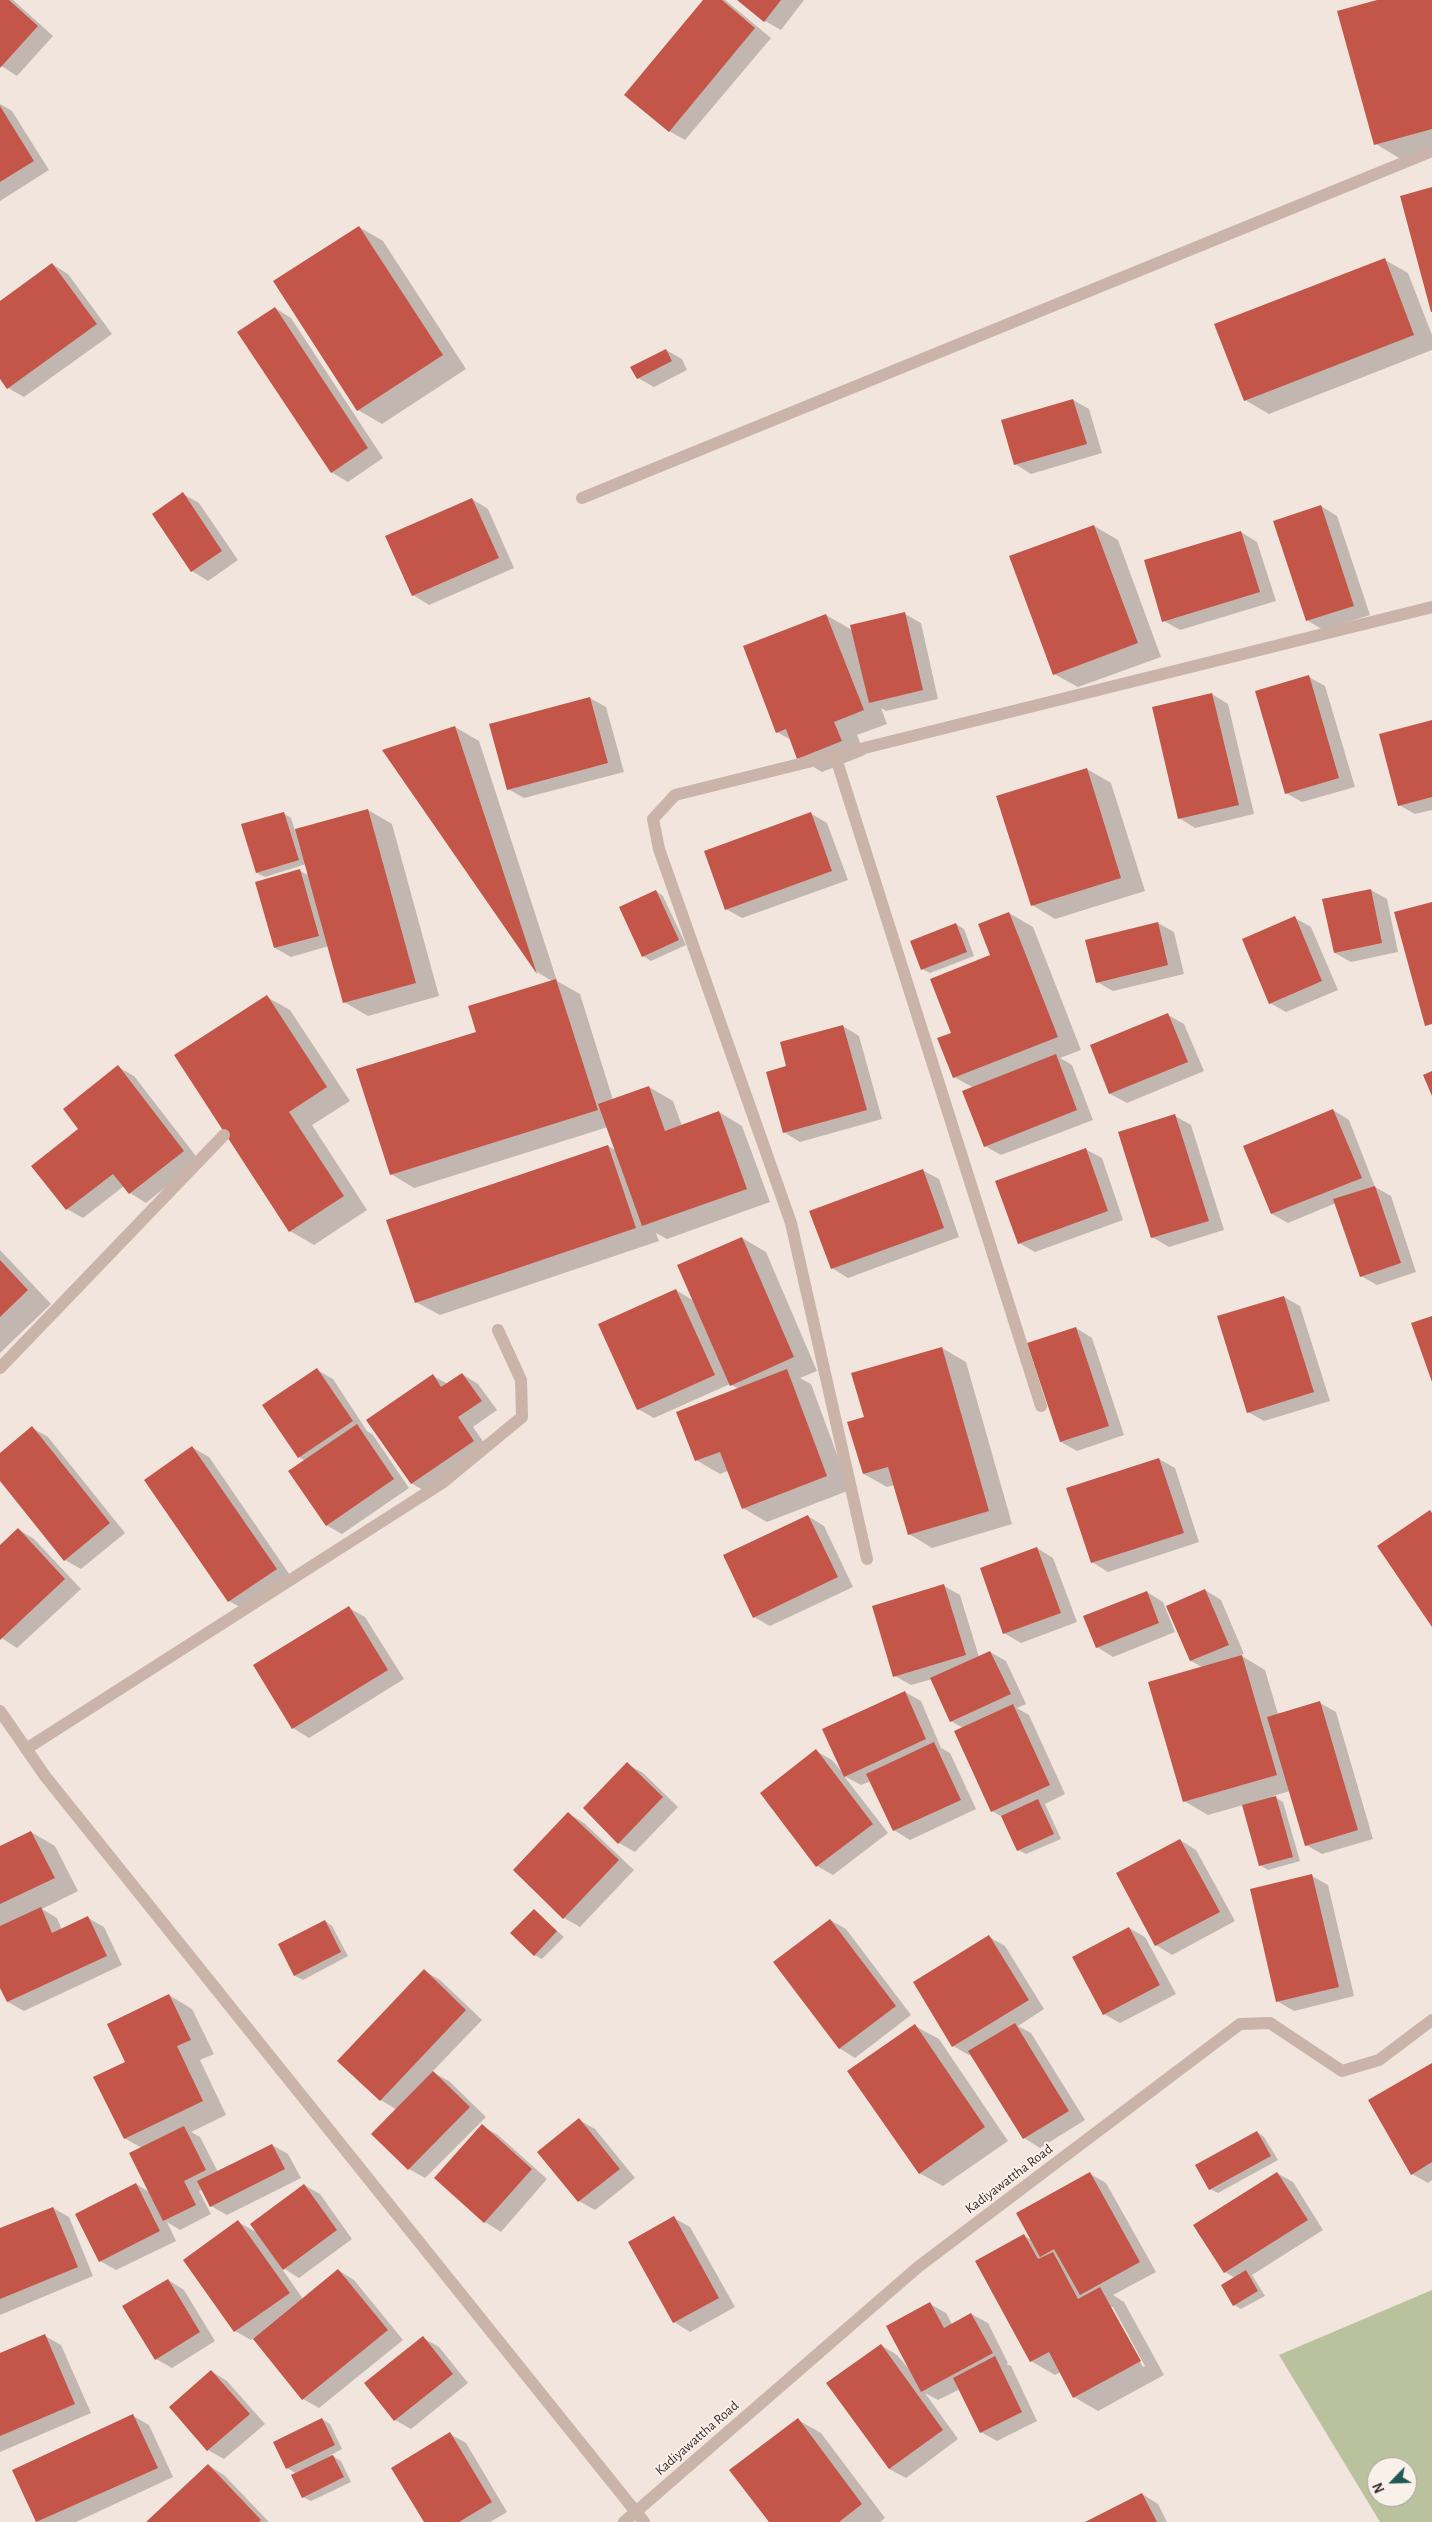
<!DOCTYPE html>
<html>
<head>
<meta charset="utf-8">
<style>
  body { margin:0 }
  #map { position:relative; width:1432px; height:2522px; overflow:hidden; background:#f2e5dd; font-family:"Alegreya Sans",sans-serif }
  canvas { display:block }
  .north { position:absolute; left:1367px; top:2457px; width:50px; height:50px; box-sizing:border-box; background:#faf0ea; border:1px solid #aca19d; border-radius:50%; rotate:246deg; font-size:14px; font-weight:700; line-height:20px; text-align:center; color:#372b29 }
  .north::after { content:''; display:block; margin:auto; width:18px; height:22px; background:#1f5954; clip-path:polygon(50% 0,100% 100%,50% 72%,0 100%) }
</style>
</head>
<body>
<div id="map">
<canvas width="1432" height="2522"></canvas>
<div class="north">N</div>
</div>
<script>
const c = document.querySelector('canvas').getContext('2d');
c.lineJoin = 'round';
function fillPath(path, color) { c.fillStyle = color; c.fill(path, 'evenodd'); }
const toPath = rows => new Path2D(rows.map(r => 'M' + r).join(''));
function trace(path, color, width, dash) { c.strokeStyle = color; c.lineWidth = width; c.lineCap = dash ? 'butt' : 'round'; c.setLineDash(dash || []); c.stroke(path); }
function write(font, color, halo, rows, align = 'center') {
  c.font = font + ' "Alegreya Sans",sans-serif'; c.lineWidth = 4; c.setLineDash([]); c.textBaseline = 'middle'; c.strokeStyle = halo; c.fillStyle = color; for (const [text, x, y, turn = 0] of rows) {
    c.save(); c.translate(x, y); c.rotate((+turn || 0) * Math.PI / 180); c.textAlign = isNaN(turn) ? turn : align; if (halo) c.strokeText(text, 0, 0); c.fillText(text, 0, 0); c.restore();
  }
}
fillPath(toPath([
  [1432,2290,1432,2522,1380,2522,1279,2355],
  [1377,2467,1407,2467,1407,2497,1377,2497]
]), '#bac19d');
fillPath(toPath([
  [0,0,13,0,53,36,17,76,0,65],
  [704,0,725,0,771,38,685,140,669,131],
  [739,0,804,0,781,30,765,21],
  [1381,0,1432,0,1432,148,1399,158,1376,144],
  [0,104,12,111,49,170,0,201],
  [359,227,383,241,466,369,382,424,358,410,275,282],
  [1385,260,1408,273,1432,335,1432,350,1269,414,1245,400],
  [52,264,68,274,112,334,24,397,8,388,0,377,0,302],
  [275,308,291,318,383,458,348,482,331,472],
  [666,350,682,359,687,370,654,387,638,378],
  [1073,400,1089,409,1102,453,1031,474,1015,464],
  [183,494,199,503,238,560,208,581,192,571],
  [472,499,488,509,514,568,429,605,413,595],
  [1321,506,1337,516,1370,615,1323,630,1307,620],
  [1094,526,1118,540,1161,657,1078,687,1054,674],
  [1241,532,1257,542,1276,601,1180,630,1164,621],
  [905,614,921,623,938,699,886,711,881,708,887,724,857,735,865,755,822,772,798,758,791,740,777,732,826,615,852,630],
  [1309,677,1325,686,1355,787,1302,802,1286,793],
  [1212,694,1228,704,1254,814,1195,828,1179,818],
  [590,698,606,707,624,772,524,798,508,789],
  [1432,722,1432,810,1415,814,1399,805],
  [455,727,479,741,557,981,580,994,613,1100,649,1087,673,1101,682,1126,719,1112,742,1126,770,1202,667,1239,656,1233,659,1241,440,1315,416,1302,608,1146,617,1151,608,1127,414,1188,391,1174,477,1033,552,981,537,972,384,750],
  [1087,769,1111,783,1145,891,1055,919,1032,905],
  [368,810,392,824,439,996,368,1016,344,1002,329,946,291,957,275,948,300,871,310,876,306,864,265,877,257,873,283,813,291,818,295,830],
  [810,813,827,823,848,880,742,918,726,909],
  [1371,890,1387,899,1398,952,1351,962,1335,953],
  [656,891,663,896,686,945,651,961,643,956],
  [1009,913,1033,927,1081,1050,1060,1058,1072,1065,1093,1120,1001,1155,985,1146,974,1088,954,1077,992,956],
  [1295,918,1311,927,1338,990,1286,1012,1270,1003],
  [1158,923,1174,932,1184,974,1113,991,1097,982],
  [956,924,964,929,974,956,930,973,922,969],
  [267,997,290,1010,350,1101,312,1125,367,1210,314,1245,290,1231],
  [1168,1015,1184,1024,1204,1071,1127,1103,1110,1094,1092,1046],
  [843,1026,859,1036,882,1119,800,1142,784,1132,788,1067],
  [118,1067,134,1076,199,1160,146,1203,130,1193,124,1186,83,1218,67,1209,80,1129],
  [1333,1110,1349,1120,1375,1187,1391,1196,1416,1272,1377,1285,1361,1276,1336,1203,1288,1223,1272,1214,1245,1146],
  [1175,1116,1191,1125,1224,1230,1169,1247,1152,1237],
  [1085,1149,1102,1158,1123,1220,1035,1252,1019,1243],
  [922,1170,939,1179,959,1237,848,1278,832,1268],
  [742,1238,766,1252,817,1371,800,1378,811,1384,850,1490,767,1522,743,1508,728,1471,720,1474,696,1460,739,1389,730,1384,654,1418,638,1409,676,1290,694,1301],
  [0,1250,51,1304,0,1353],
  [1284,1297,1300,1306,1330,1401,1264,1421,1248,1412],
  [1076,1328,1092,1338,1124,1435,1077,1451,1061,1442],
  [942,1348,966,1362,1012,1524,932,1548,909,1534,895,1485,887,1487,864,1474,866,1418],
  [317,1370,333,1379,367,1431,373,1435,409,1488,342,1534,326,1525,305,1461,299,1457],
  [462,1374,478,1384,497,1410,473,1427,489,1450,428,1493,411,1483,433,1376,448,1384],
  [32,1428,48,1437,125,1533,81,1569,65,1560,0,1479,0,1454],
  [193,1448,209,1457,292,1578,245,1610,229,1601],
  [1159,1459,1175,1468,1199,1542,1108,1572,1092,1562],
  [808,1516,824,1526,853,1587,770,1626,754,1617],
  [18,1529,34,1539,81,1589,17,1648,0,1637,0,1546],
  [1037,1548,1053,1558,1077,1622,1021,1643,1004,1633],
  [944,1586,960,1595,979,1657,990,1652,1006,1661,1026,1704,1017,1708,1029,1715,1065,1794,1045,1804,1061,1839,1026,1854,1018,1850,1004,1818,992,1811,963,1728,951,1721,932,1679,911,1685,895,1676],
  [1205,1590,1221,1600,1244,1654,1240,1655,1265,1670,1278,1714,1320,1703,1336,1712,1373,1839,1322,1854,1306,1845,1290,1791,1273,1796,1283,1802,1300,1861,1268,1870,1260,1865,1243,1805,1208,1815,1184,1801,1202,1667,1191,1661],
  [1147,1592,1163,1602,1175,1632,1113,1657,1097,1647],
  [349,1608,365,1617,404,1679,309,1738,293,1728],
  [905,1692,921,1701,941,1748,950,1753,976,1809,910,1840,894,1830,871,1781,861,1785,844,1776,888,1833,833,1875,817,1866,816,1751,832,1760,843,1773],
  [627,1764,643,1773,678,1807,635,1852,619,1843],
  [568,1813,584,1823,634,1870,580,1927,564,1918],
  [31,1832,55,1846,78,1891,42,1909,57,1918,62,1930,88,1918,104,1927,122,1965,24,2011,8,2002,0,1985,0,1848],
  [1180,1840,1196,1850,1235,1921,1172,1955,1156,1945],
  [1312,1876,1328,1885,1354,1996,1294,2011,1277,2001],
  [534,1911,564,1937,542,1959,534,1955],
  [830,1920,846,1929,911,2015,855,2058,839,2048],
  [325,1921,332,1926,348,1956,303,1980,295,1976],
  [1129,1928,1145,1937,1176,1994,1120,2023,1104,2014],
  [989,1937,1005,1946,1044,2009,1018,2026,1031,2033,1085,2120,1040,2148,1024,2138,971,2054,969,2055,953,2046],
  [424,1971,440,1980,482,2020,432,2072,449,2081,486,2117,425,2178,409,2169,373,2134,397,2110,381,2100,339,2061],
  [169,1995,192,2009,214,2054,200,2060,226,2115,191,2132,200,2137,218,2172,272,2145,288,2154,301,2178,227,2215,211,2206,203,2189,199,2191,211,2214,180,2230,167,2222,176,2241,116,2270,100,2261,136,2184,149,2192,142,2148,124,2138,126,2063],
  [915,2026,939,2039,1008,2141,943,2186,919,2173],
  [1432,2064,1432,2180,1428,2183,1412,2174],
  [579,2120,595,2129,635,2178,595,2210,579,2201],
  [482,2126,498,2135,547,2179,501,2232,485,2222,436,2178],
  [1257,2132,1264,2137,1278,2160,1218,2193,1210,2189],
  [1277,2173,1293,2182,1323,2230,1252,2275,1265,2296,1241,2309,1234,2305,1235,2278,1225,2272],
  [1090,2174,1106,2183,1156,2272,1113,2295,1124,2302,1164,2375,1098,2411,1074,2397,1061,2372,1055,2375,1031,2361,1024,2236,1032,2240],
  [1110,2307,1113,2307,1145,2366,1143,2367],
  [304,2185,320,2194,352,2239,299,2278,280,2266,303,2299,338,2270,354,2280,403,2340,319,2408,303,2399,254,2338,251,2340,235,2331,238,2222,258,2233],
  [53,2208,69,2217,93,2276,0,2315,0,2230],
  [674,2218,690,2227,735,2307,690,2332,674,2322],
  [168,2280,184,2290,215,2341,172,2368,156,2359],
  [930,2304,946,2313,952,2324,971,2314,988,2323,1008,2363,1006,2364,1011,2366,1037,2421,997,2441,981,2432,960,2389,938,2400,925,2393,958,2439,906,2478,889,2469,881,2345,897,2355,910,2370],
  [45,2336,61,2345,91,2413,0,2452,0,2355],
  [423,2338,439,2347,468,2383,411,2429,395,2420],
  [211,2371,227,2381,265,2424,224,2459,208,2450],
  [133,2416,149,2425,173,2477,76,2522,38,2522,14,2470],
  [322,2419,330,2424,342,2449,331,2455,341,2461,351,2482,311,2501,303,2497,297,2474,287,2468],
  [798,2420,821,2433,885,2518,880,2522,770,2522],
  [450,2434,466,2443,507,2512,490,2522,425,2522],
  [208,2465,224,2475,269,2522,148,2522],
  [1142,2494,1158,2504,1167,2522,1087,2522]
]), '#0003');
fillPath(toPath([
  [0,0,9,0,38,26,0,68],
  [703,0,722,0,755,28,669,132,624,95],
  [737,0,781,0,764,22],
  [1377,0,1432,0,1432,129,1374,145,1337,11],
  [0,106,34,161,0,182],
  [1432,187,1432,312,1431,312,1400,196],
  [359,226,443,355,357,411,273,281],
  [1385,258,1414,335,1244,401,1214,324],
  [52,263,97,324,7,389,0,379,0,301],
  [275,307,368,448,331,473,237,332],
  [666,349,672,361,637,379,630,367],
  [1073,399,1087,444,1014,465,1001,420],
  [183,492,222,551,191,572,152,514],
  [472,498,499,558,412,596,385,536],
  [1321,505,1354,606,1306,621,1273,521],
  [1094,525,1138,643,1053,675,1009,556],
  [1241,531,1260,592,1162,622,1144,560],
  [905,612,923,690,869,703,850,625],
  [826,614,864,710,834,722,842,741,797,759,786,729,776,733,743,646],
  [1309,675,1339,778,1285,794,1255,691],
  [1212,693,1239,805,1178,819,1152,707],
  [590,697,608,763,507,790,489,724],
  [1432,720,1432,797,1398,806,1379,734],
  [455,726,537,974,382,750],
  [1087,768,1121,878,1031,906,996,796],
  [368,809,416,983,343,1003,295,829],
  [284,812,299,860,256,873,241,824],
  [811,812,832,871,725,910,704,851],
  [300,869,319,936,274,948,255,882],
  [1371,889,1382,943,1334,953,1322,899],
  [656,890,679,940,642,957,619,907],
  [1432,902,1432,1024,1425,1026,1394,912],
  [1009,912,1058,1037,953,1078,937,1038,951,1033,930,979,990,955,978,924],
  [1295,916,1322,981,1269,1004,1242,939],
  [1158,922,1168,965,1096,983,1085,940],
  [956,923,967,952,921,970,910,941],
  [556,979,598,1110,390,1175,356,1069,476,1032,468,1006],
  [267,995,327,1087,289,1112,344,1196,289,1232,174,1055],
  [1168,1013,1188,1062,1109,1094,1090,1045],
  [843,1025,867,1110,783,1133,766,1072,786,1066,780,1042],
  [1056,1054,1077,1110,984,1147,962,1091],
  [118,1065,184,1151,129,1194,113,1174,66,1210,31,1166,78,1129,63,1109],
  [1432,1071,1432,1096,1423,1075],
  [649,1086,665,1131,719,1111,747,1189,642,1226,598,1104],
  [1333,1109,1362,1178,1271,1214,1243,1146],
  [1175,1114,1209,1221,1151,1238,1118,1132],
  [608,1145,636,1228,415,1303,386,1220],
  [1086,1148,1108,1211,1018,1244,995,1181],
  [923,1169,944,1228,831,1269,809,1211],
  [1375,1186,1401,1263,1360,1277,1333,1199],
  [742,1237,794,1357,730,1386,677,1265],
  [0,1260,28,1290,0,1317],
  [676,1289,715,1375,637,1410,598,1324],
  [1284,1296,1314,1392,1247,1413,1217,1316],
  [1432,1316,1432,1382,1411,1323],
  [1076,1327,1109,1426,1060,1442,1027,1343],
  [942,1347,989,1511,908,1535,888,1467,863,1474,847,1422,864,1417,851,1373],
  [317,1368,353,1421,298,1458,262,1405],
  [787,1369,827,1476,742,1509,720,1452,695,1461,676,1412],
  [462,1373,482,1401,458,1417,474,1441,411,1484,366,1420,433,1374,441,1387],
  [357,1424,394,1479,326,1526,288,1471],
  [32,1426,110,1523,64,1561,0,1481,0,1453],
  [192,1446,277,1569,228,1602,144,1480],
  [1159,1458,1184,1533,1091,1563,1066,1488],
  [1430,1510,1432,1513,1432,1627,1377,1546],
  [808,1515,838,1577,753,1618,723,1555],
  [18,1528,65,1579,0,1640,0,1545],
  [1037,1547,1061,1613,1003,1634,980,1568],
  [944,1584,966,1655,893,1677,872,1606],
  [1205,1589,1229,1645,1190,1661,1166,1606],
  [1147,1591,1159,1623,1096,1648,1083,1616],
  [349,1606,388,1670,292,1729,253,1665],
  [990,1651,1011,1694,950,1722,930,1678],
  [1242,1655,1277,1775,1183,1802,1148,1682],
  [905,1691,926,1739,844,1777,822,1729],
  [1320,1701,1358,1830,1305,1846,1267,1717],
  [1013,1704,1050,1785,991,1812,954,1731],
  [934,1742,961,1800,893,1831,866,1774],
  [816,1749,873,1824,816,1867,760,1793],
  [627,1762,663,1797,618,1844,583,1808],
  [1276,1796,1293,1857,1259,1866,1242,1805],
  [1038,1799,1054,1834,1017,1851,1001,1816],
  [568,1812,619,1860,563,1919,513,1870],
  [31,1831,55,1878,0,1904,0,1846],
  [1180,1839,1220,1912,1155,1946,1116,1873],
  [1312,1874,1339,1987,1276,2002,1250,1889],
  [41,1907,52,1933,88,1916,107,1956,7,2002,0,1988,0,1926],
  [534,1909,557,1931,534,1956,510,1933],
  [830,1919,896,2006,839,2049,773,1962],
  [325,1920,341,1952,294,1976,278,1944],
  [1129,1927,1160,1985,1103,2015,1072,1957],
  [989,1935,1029,2000,952,2047,913,1982],
  [424,1969,466,2010,380,2101,337,2061],
  [169,1994,191,2040,177,2046,203,2101,124,2139,93,2077,125,2062,107,2024],
  [1015,2023,1069,2111,1023,2139,968,2051],
  [915,2024,985,2127,919,2174,847,2071],
  [1432,2063,1432,2162,1411,2175,1368,2100],
  [433,2071,470,2107,408,2170,371,2134],
  [579,2118,620,2169,578,2202,537,2152],
  [482,2124,532,2169,484,2223,434,2178],
  [184,2126,206,2170,184,2181,196,2205,163,2221,129,2153],
  [1257,2131,1271,2156,1209,2190,1195,2165],
  [272,2144,285,2169,210,2207,197,2181],
  [1090,2172,1140,2262,1080,2295,1054,2249,1040,2257,1016,2213],
  [1277,2172,1308,2220,1224,2273,1193,2225],
  [136,2183,160,2231,99,2262,75,2214],
  [304,2184,337,2230,283,2270,250,2224],
  [53,2207,78,2267,0,2299,0,2228],
  [674,2216,719,2298,673,2323,628,2242],
  [238,2220,290,2293,234,2332,183,2260],
  [1024,2234,1038,2259,1053,2252,1078,2299,1100,2287,1141,2361,1073,2398,1049,2352,1030,2362,975,2261],
  [338,2269,388,2330,302,2400,253,2339],
  [1246,2270,1258,2291,1233,2306,1221,2285],
  [168,2279,200,2332,155,2360,122,2306],
  [930,2302,944,2328,971,2313,993,2353,921,2392,886,2326],
  [45,2334,75,2404,0,2436,0,2353],
  [423,2336,453,2374,394,2421,364,2383],
  [881,2344,943,2430,889,2469,826,2383],
  [995,2356,1022,2412,980,2433,953,2378],
  [211,2370,250,2414,207,2451,169,2407],
  [133,2414,158,2468,36,2522,12,2470],
  [322,2418,335,2445,286,2469,273,2442],
  [798,2418,862,2504,839,2522,769,2522,729,2470],
  [450,2432,492,2502,459,2522,424,2522,391,2468],
  [333,2455,344,2477,302,2498,291,2475],
  [208,2464,261,2520,259,2522,146,2522],
  [1142,2493,1157,2522,1085,2522]
]), '#c45549');
trace(toPath([
  [582,498,1432,151]
]), '#cab3a9', 12);
trace(toPath([
  [835,755,1041,1406],
  [0,1368,224,1135],
  [867,1559,791,1223,659,849,653,819,675,795,1432,607],
  [0,1711,45,1776,644,2522],
  [26,1749,442,1483,522,1417,521,1380,498,1330],
  [624,2522,918,2267,1240,2024,1270,2023,1342,2071,1379,2060,1432,2020]
]), '#cab3a9', 12);
write('14px', '#372b29', '#faf0ea', [
  ["Kadiyawattha Road",1009,2179,-37],
  ["Kadiyawattha Road",697,2438,-41]
]);
</script>
</body>
</html>
